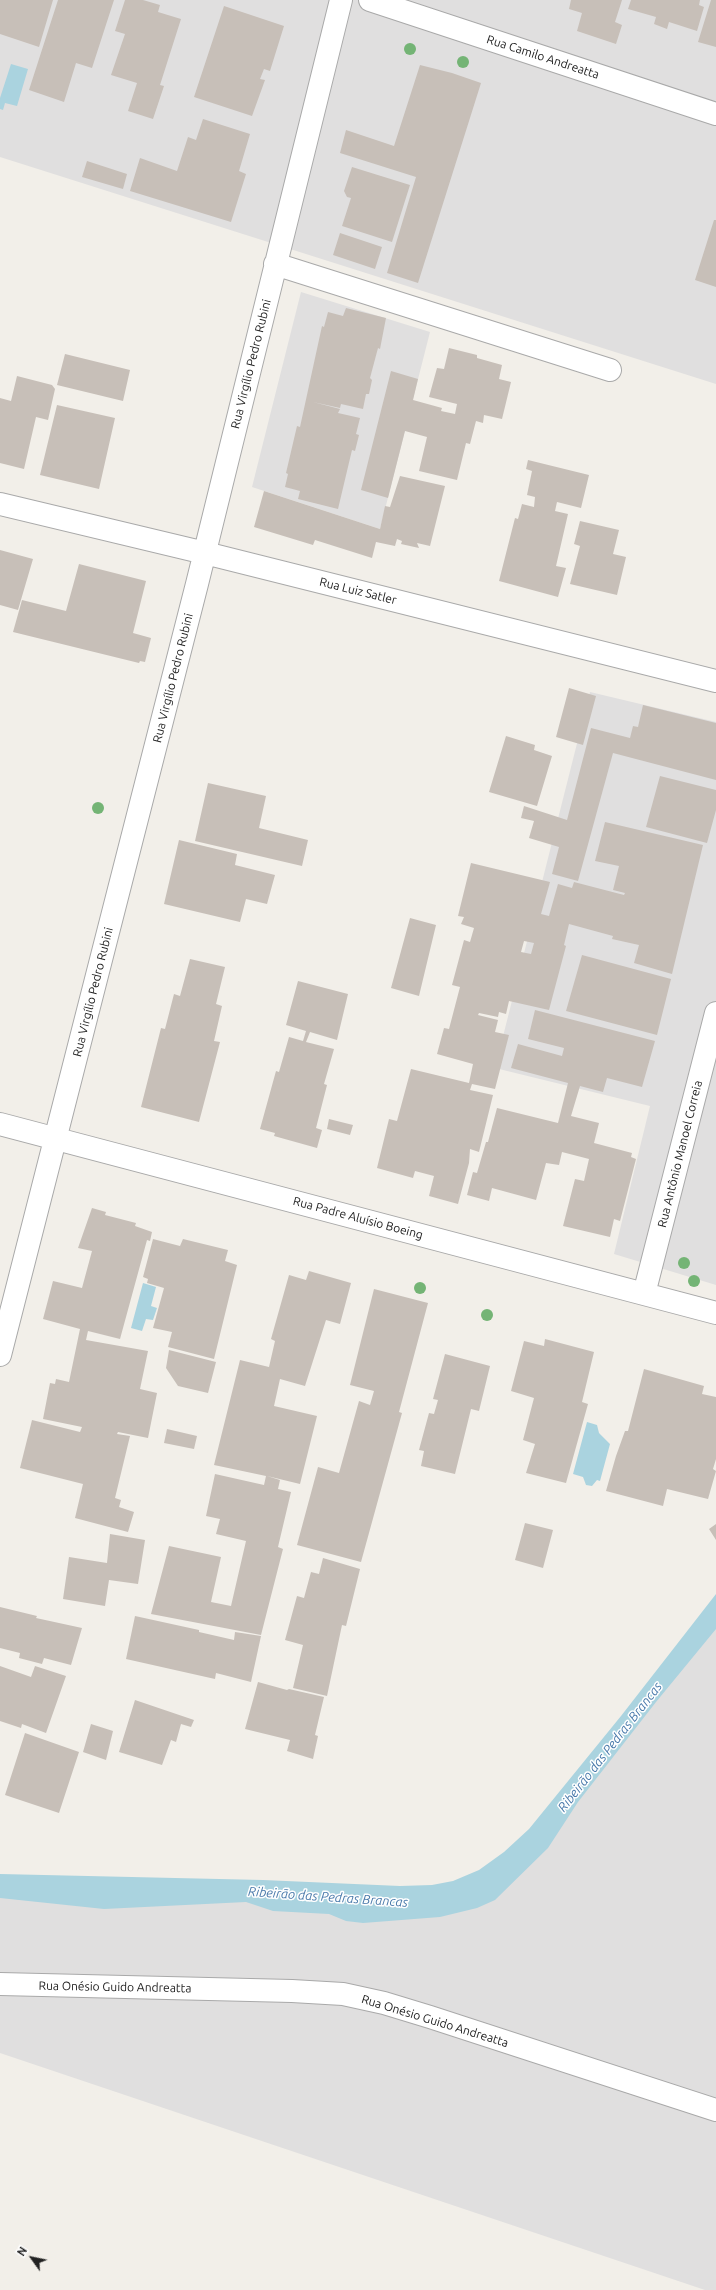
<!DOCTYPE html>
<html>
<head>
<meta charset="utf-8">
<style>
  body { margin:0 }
  #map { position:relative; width:716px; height:2290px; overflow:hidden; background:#f2efe9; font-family:Ubuntu,sans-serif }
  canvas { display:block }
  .north { position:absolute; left:12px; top:2238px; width:40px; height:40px; -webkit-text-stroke:3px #fff; paint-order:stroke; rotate:303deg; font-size:11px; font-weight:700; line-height:16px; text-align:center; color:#222 }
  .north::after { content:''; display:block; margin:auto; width:14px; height:18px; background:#222; clip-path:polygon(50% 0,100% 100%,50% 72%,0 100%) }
</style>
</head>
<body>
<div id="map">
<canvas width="716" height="2290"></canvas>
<div class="north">N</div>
</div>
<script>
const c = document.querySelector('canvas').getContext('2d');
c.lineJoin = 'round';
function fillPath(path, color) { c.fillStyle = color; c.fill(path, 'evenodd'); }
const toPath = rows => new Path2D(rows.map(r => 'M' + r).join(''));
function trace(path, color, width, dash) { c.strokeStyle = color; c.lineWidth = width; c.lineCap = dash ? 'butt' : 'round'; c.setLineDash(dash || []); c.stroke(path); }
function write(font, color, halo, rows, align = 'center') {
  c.font = font + ' Ubuntu,sans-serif'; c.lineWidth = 3; c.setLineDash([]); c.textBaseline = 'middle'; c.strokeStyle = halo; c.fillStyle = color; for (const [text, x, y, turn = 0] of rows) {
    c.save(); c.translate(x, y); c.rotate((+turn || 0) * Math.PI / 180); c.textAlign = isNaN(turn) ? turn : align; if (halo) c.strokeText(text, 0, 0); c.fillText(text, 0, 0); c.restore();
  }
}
fillPath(toPath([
  [0,0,716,0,716,384,0,157],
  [301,292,430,332,380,529,252,487],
  [590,692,716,722,716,1285,614,1254,650,1106,495,1068],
  [716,1611,716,2290,705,2290,0,2053,0,1886,68,1890,485,1886]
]), '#e0dfdf');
fillPath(toPath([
  [11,64,28,69,17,106,5,103,3,110,0,109,0,98],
  [143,1283,156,1287,151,1306,157,1308,153,1320,146,1319,142,1331,131,1328],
  [587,1422,597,1425,599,1433,610,1444,600,1481,597,1480,592,1486,586,1485,583,1477,573,1474],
  [716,1594,716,1629,656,1702,578,1802,548,1848,495,1900,477,1908,440,1917,363,1923,346,1921,329,1914,273,1911,246,1902,104,1909,0,1898,0,1874,263,1880,400,1886,432,1885,453,1881,479,1870,504,1852,529,1829,621,1716]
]), '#aad3df');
fillPath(toPath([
  [0,0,53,0,39,47,0,34],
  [58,0,114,0,92,68,76,63,64,102,29,90],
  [125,0,143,0,160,5,158,12,181,19,160,85,164,86,153,119,128,111,137,83,111,75,125,34,115,31],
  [571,0,622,0,615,22,622,25,616,44,577,31,582,13,569,9],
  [631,0,700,0,699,5,704,7,697,31,669,22,667,29,654,24,656,17,628,9],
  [711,0,716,0,716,47,698,42],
  [224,6,284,26,270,71,264,69,260,79,265,80,252,116,194,97],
  [420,65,452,73,481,83,418,283,387,273,416,177,340,153,346,130,394,146],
  [203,119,250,134,239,171,246,174,231,222,130,191,140,158,177,171,188,137,196,140],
  [87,161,127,174,123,189,82,177],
  [352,167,410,185,392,242,342,226,351,198,347,197,344,191],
  [714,220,716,220,716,287,695,280],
  [340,233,382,247,375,269,333,255],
  [346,308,386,318,380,349,378,348,370,378,372,380,369,394,366,394,363,409,341,404,340,408,313,402,340,409,338,413,360,418,356,434,359,435,355,451,352,450,338,509,298,499,300,491,285,487,288,474,286,473,297,426,300,427,322,326,324,327,328,312,343,316],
  [449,348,477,355,477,358,502,365,499,379,511,382,502,419,484,415,483,423,476,421,470,444,466,443,457,480,419,471,427,437,405,431,388,498,361,490,391,371,418,379,413,400,442,408,441,411,455,414,457,404,429,397,437,368,444,369],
  [65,354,130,370,123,401,57,385],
  [17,376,52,385,55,389,48,420,36,417,24,469,0,463,0,398,11,401],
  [57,405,115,418,99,489,40,475],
  [528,460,589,475,581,508,557,502,555,511,568,514,556,566,566,568,558,597,499,581,515,518,518,519,522,504,534,507,535,497,527,495,532,471,526,469],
  [400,476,445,486,430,546,417,543,419,548,401,544,402,541,397,539,395,546,376,542,372,558,315,540,313,545,254,527,264,491,380,529,385,506,390,507],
  [580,521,619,530,613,554,626,557,617,595,570,584,580,546,574,544],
  [0,550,33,559,18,610,0,605],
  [79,564,146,581,133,633,151,638,145,662,140,661,139,663,13,632,22,600,66,611],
  [569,688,596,696,583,745,556,737],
  [643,705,716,723,716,780,613,753,578,881,552,874,559,847,529,838,534,821,521,818,524,806,567,820,591,728,630,738,633,726,638,727],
  [506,736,535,745,534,750,552,756,537,806,489,792],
  [660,776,716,790,716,810,707,843,646,827],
  [208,783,266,796,259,828,308,840,302,866,195,841],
  [605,822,703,845,672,974,634,963,639,945,612,939,613,936,569,924,564,945,566,946,549,1010,509,1001,506,1014,499,1012,498,1017,479,1013,478,1015,498,1020,495,1032,509,1035,495,1089,472,1084,470,1090,493,1095,479,1152,470,1149,469,1163,458,1204,429,1196,434,1176,415,1171,413,1178,377,1168,389,1119,397,1121,411,1069,469,1083,473,1064,437,1054,444,1028,449,1029,460,987,452,985,464,940,470,942,474,928,461,924,464,917,458,916,471,863,550,882,541,914,549,916,558,884,572,888,574,882,624,895,625,893,613,890,619,866,595,861],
  [524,941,534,943,531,954,521,952],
  [179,840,237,854,235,865,275,875,267,904,246,899,240,922,164,904],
  [410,918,436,925,419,996,391,988],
  [582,955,671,979,657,1035,566,1011],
  [190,959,225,967,216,1004,222,1006,214,1041,220,1042,199,1122,141,1107,161,1028,165,1029,174,994,180,996],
  [298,981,348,994,337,1040,310,1032,306,1042,334,1049,324,1084,327,1085,316,1128,322,1130,317,1148,274,1136,275,1133,260,1129,276,1071,279,1072,289,1037,303,1041,306,1031,286,1025],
  [535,1010,655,1041,642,1087,607,1078,603,1092,580,1086,571,1116,599,1123,594,1143,632,1153,631,1157,636,1159,620,1221,614,1219,610,1237,563,1226,575,1179,584,1181,589,1159,562,1152,559,1165,546,1163,536,1200,492,1188,489,1201,467,1195,473,1172,477,1173,486,1142,488,1142,497,1108,558,1123,568,1083,511,1068,518,1044,562,1056,564,1048,528,1039],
  [329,1119,353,1125,350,1135,327,1129],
  [92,1208,106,1212,105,1215,136,1223,135,1226,152,1232,150,1241,147,1240,120,1339,88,1331,86,1340,148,1351,140,1389,157,1393,148,1438,118,1432,117,1434,130,1436,115,1498,121,1500,119,1507,134,1512,128,1532,75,1518,83,1484,20,1468,32,1420,80,1432,82,1427,43,1419,50,1383,55,1384,56,1379,69,1382,80,1329,43,1319,53,1281,82,1288,92,1251,78,1248],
  [153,1239,180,1246,183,1239,228,1250,225,1261,237,1265,214,1359,168,1347,172,1332,153,1328,164,1288,147,1283,148,1279,143,1277],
  [309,1271,351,1283,340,1324,326,1320,305,1386,280,1379,274,1406,317,1416,300,1484,267,1476,280,1480,278,1489,291,1492,278,1547,283,1549,261,1635,151,1614,169,1546,221,1557,211,1602,231,1606,246,1541,216,1534,220,1519,206,1516,215,1474,264,1485,266,1476,214,1465,240,1360,269,1367,275,1341,271,1339,289,1275,306,1280],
  [374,1289,428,1303,399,1412,402,1413,361,1562,297,1545,318,1467,339,1473,359,1401,370,1405,374,1391,350,1385],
  [545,1339,594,1352,582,1402,588,1404,566,1483,526,1473,535,1444,523,1440,534,1398,511,1391,524,1341,544,1346],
  [169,1350,216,1362,208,1393,178,1386,166,1368],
  [445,1354,490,1366,479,1411,471,1409,455,1474,421,1466,424,1451,419,1450,429,1413,434,1414,438,1400,433,1399],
  [644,1369,704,1386,702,1394,716,1397,716,1459,713,1469,716,1471,708,1499,667,1489,663,1506,606,1491,616,1456,625,1431,628,1431],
  [167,1429,197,1436,194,1449,164,1443],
  [525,1523,553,1530,543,1568,515,1560],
  [716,1524,716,1540,709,1529],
  [110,1534,145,1540,138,1584,109,1580,105,1606,63,1599,69,1557,107,1563],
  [323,1558,360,1569,346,1626,342,1625,327,1696,293,1688,303,1645,285,1640,297,1596,304,1598,311,1572,319,1574],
  [0,1607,37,1616,36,1618,82,1628,71,1665,44,1658,42,1664,19,1658,20,1653,0,1648],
  [135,1616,199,1630,199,1632,234,1640,235,1632,261,1636,251,1682,216,1673,215,1679,126,1659],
  [0,1666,31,1677,35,1666,66,1676,46,1733,22,1724,21,1728,0,1721],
  [258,1682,287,1690,289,1689,324,1697,315,1735,318,1736,313,1759,287,1751,290,1740,245,1729],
  [135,1700,194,1720,191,1727,181,1724,176,1742,171,1740,162,1765,119,1752],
  [91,1724,113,1731,106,1760,83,1752],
  [25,1733,79,1752,59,1813,5,1795]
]), '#c7bfb8');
const street = toPath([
  [370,0,716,114],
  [275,264,610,370],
  [0,504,205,553,716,681],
  [0,1124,716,1313],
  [644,1294,716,1013],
  [0,1355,197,584,341,0],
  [0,1984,292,1991,343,1994,384,2003,430,2017,716,2110]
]);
trace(street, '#a9a9a9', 24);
trace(street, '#fff', 22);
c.fillStyle = '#74b475';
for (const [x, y] of [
  [410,49],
  [463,62],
  [98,808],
  [684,1263],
  [694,1281],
  [420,1288],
  [487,1315]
]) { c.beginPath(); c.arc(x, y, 6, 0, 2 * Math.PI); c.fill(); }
write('12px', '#222', '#fff', [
  ["Rua Camilo Andreatta",543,57,18],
  ["Rua Virgílio Pedro Rubini",251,364,-76],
  ["Rua Luiz Satler",358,591,14],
  ["Rua Virgílio Pedro Rubini",173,678,-76],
  ["Rua Virgílio Pedro Rubini",93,992,-76],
  ["Rua Antônio Manoel Correia",680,1154,-76],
  ["Rua Padre Aluísio Boeing",358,1218,15],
  ["Rua Onésio Guido Andreatta",115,1987,1],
  ["Rua Onésio Guido Andreatta",435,2021,17]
]);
write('italic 13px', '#4a7aab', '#fff', [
  ["Ribeirão das Pedras Brancas",610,1747,-52],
  ["Ribeirão das Pedras Brancas",328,1897,4]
]);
</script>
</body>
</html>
